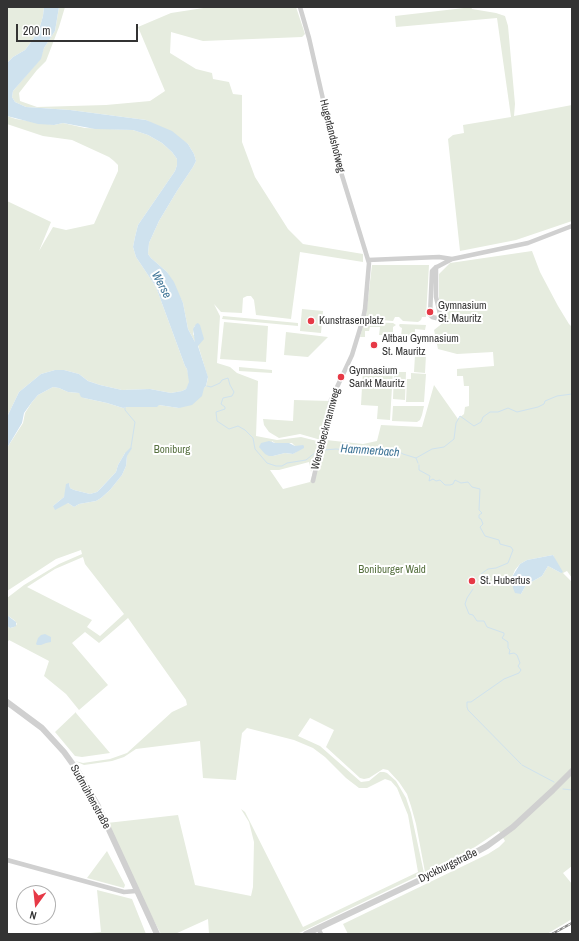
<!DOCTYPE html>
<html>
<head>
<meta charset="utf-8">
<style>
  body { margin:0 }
  #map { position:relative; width:579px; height:941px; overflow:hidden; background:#fff; font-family:"Archivo Narrow",sans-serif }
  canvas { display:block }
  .frame { position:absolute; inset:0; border:8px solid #333; pointer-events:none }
  .north { position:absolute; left:16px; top:885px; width:40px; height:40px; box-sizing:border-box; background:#fff; border:1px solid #adadad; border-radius:50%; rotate:195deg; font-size:11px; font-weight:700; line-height:16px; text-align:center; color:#333 }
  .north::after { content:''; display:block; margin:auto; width:14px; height:18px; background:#e63946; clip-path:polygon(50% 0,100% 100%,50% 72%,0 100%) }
  .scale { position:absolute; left:16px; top:24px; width:122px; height:18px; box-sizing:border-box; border:2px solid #333; border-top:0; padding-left:5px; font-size:12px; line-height:14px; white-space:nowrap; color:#333; -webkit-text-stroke:3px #fff; paint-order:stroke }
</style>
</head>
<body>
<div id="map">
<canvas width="579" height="941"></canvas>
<div class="frame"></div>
<div class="north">N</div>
<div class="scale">200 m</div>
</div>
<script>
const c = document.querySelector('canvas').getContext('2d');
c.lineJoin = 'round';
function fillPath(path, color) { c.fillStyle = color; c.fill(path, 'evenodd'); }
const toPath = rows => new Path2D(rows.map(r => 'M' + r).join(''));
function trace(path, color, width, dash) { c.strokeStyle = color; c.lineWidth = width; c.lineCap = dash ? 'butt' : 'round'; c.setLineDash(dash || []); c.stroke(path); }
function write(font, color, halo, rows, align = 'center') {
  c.font = font + ' "Archivo Narrow",sans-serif'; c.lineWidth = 4; c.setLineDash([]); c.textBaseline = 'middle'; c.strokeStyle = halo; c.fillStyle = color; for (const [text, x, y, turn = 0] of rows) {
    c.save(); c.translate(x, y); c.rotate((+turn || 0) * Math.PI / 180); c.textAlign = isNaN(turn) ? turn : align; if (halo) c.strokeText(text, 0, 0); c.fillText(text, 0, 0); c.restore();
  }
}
fillPath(toPath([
  [7,7,44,7,43,16,39,30,31,42,25,50,13,57,7,63],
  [59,7,65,7,59,27,46,61,37,70,19,93,20,101,37,107,106,105,150,101,165,91,138,27,171,13,210,7,296,7,305,34,302,37,203,41,171,32,170,53,196,69,212,73,213,79,229,82,233,94,242,95,242,142,255,177,288,229,303,244,363,254,363,262,300,252,291,319,256,315,254,300,251,296,247,296,243,298,242,313,221,312,214,304,220,316,217,363,230,367,237,373,258,381,256,436,277,440,301,437,321,442,311,472,309,462,279,470,270,470,283,489,310,482,323,441,326,440,363,444,377,441,381,425,422,427,434,385,458,419,464,414,465,407,469,406,469,386,464,386,463,376,457,376,457,369,494,366,493,352,457,354,438,349,434,330,444,322,447,315,445,308,439,299,439,274,450,263,532,251,540,272,558,306,569,324,572,327,572,578,567,571,563,573,572,582,572,866,563,873,572,884,572,919,547,934,348,934,343,924,488,854,499,847,505,841,499,831,475,847,425,872,416,824,411,806,407,794,399,782,388,770,383,769,369,778,364,779,360,778,326,747,334,730,310,718,298,736,320,746,361,782,369,781,380,772,384,772,387,773,396,781,406,798,411,813,424,873,297,934,209,934,208,919,175,934,161,934,146,906,107,823,178,815,195,885,251,896,253,887,254,842,249,822,241,809,245,812,303,927,418,872,408,815,397,788,391,781,385,779,367,788,359,788,346,778,325,757,313,748,294,740,247,728,242,733,236,780,203,778,200,741,136,749,124,757,112,761,84,765,75,761,83,763,110,759,127,753,172,712,187,705,186,700,128,618,99,643,85,632,72,643,108,685,79,710,66,694,44,676,49,661,9,640,7,643,7,626,10,628,14,627,17,624,14,620,7,615,7,598,24,585,59,564,82,554,81,550,56,559,7,591,7,448,23,423,25,413,32,402,38,395,53,387,59,388,68,392,79,393,84,398,107,403,123,408,127,407,142,407,159,405,179,408,206,386,208,378,198,345,196,325,194,327,193,334,196,339,195,342,188,329,183,303,167,272,151,258,148,254,149,243,159,221,177,191,193,167,196,161,194,154,188,144,146,120,70,110,26,107,15,102,12,97,13,91,40,59,44,48,55,31],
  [272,441,275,443,292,443,295,446,296,452,293,454,285,453,273,456],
  [125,453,127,456,126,466,122,475,110,490,101,498,96,501,79,504,74,507,68,503,53,506,64,497,69,483,70,488,74,490,90,494,97,492,116,472,118,465],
  [553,555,561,573,548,566,542,576,526,585,521,594,512,577,515,570,520,564,527,560],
  [83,557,85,564,124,614,100,636,87,627,92,620,27,587,55,569],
  [464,7,471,7,472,9,496,13,505,16,508,26,515,104,514,116,572,105,572,221,516,240,460,251,448,139,453,135,464,133,463,125,511,117,497,18,396,27,395,16,464,8],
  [7,116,16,119,54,125,63,123,85,128,133,130,148,135,162,143,172,152,177,159,177,165,175,171,138,225,135,237,133,247,136,257,156,287,185,366,187,369,190,382,186,389,182,391,171,393,150,389,122,390,100,385,88,381,79,374,64,370,55,370,41,374,19,392,7,417,7,201,51,222,39,251,53,227,66,230,94,224,118,171,118,165,114,161,109,157,72,140,43,136,7,124],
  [372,265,429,265,426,317,422,317,421,320,418,322,403,321,399,317,395,317,393,321,369,319,367,318,366,316],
  [302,309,323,311,321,333,300,331],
  [223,316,298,323,298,326,222,319],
  [224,322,268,326,266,362,220,359],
  [364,322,393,323,396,325,393,327,393,335,379,335,380,327,370,327,369,331,365,331,365,337,360,337],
  [400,324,426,325,425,330,415,329,415,337,401,336,402,328,400,327,399,325],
  [286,332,328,337,308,357,284,355],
  [415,355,426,355,425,373,414,372],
  [239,367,272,370,272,373,239,371],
  [363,369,393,371,390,420,377,419,378,406,361,405],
  [394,372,406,372,405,400,393,399],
  [411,373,426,374,424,402,406,402,407,379,411,379],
  [294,400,331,401,321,440,300,434,279,438,269,432,264,425,263,419,293,421],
  [393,406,424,406,422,415,420,420,417,422,392,421],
  [76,712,76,713,110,753,82,757,75,756,55,732],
  [107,851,125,885,124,888,87,878],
  [97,890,132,899,146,934,79,934,101,932]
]), '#e6ecdf');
fillPath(toPath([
  [44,7,59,7,55,31,44,48,41,59,13,91,12,97,15,102,26,107,70,110,146,120,172,131,188,144,194,154,196,161,193,167,177,191,159,221,149,243,148,254,151,258,167,272,174,282,183,303,188,329,195,342,193,329,196,324,198,323,200,325,204,339,198,346,208,377,206,386,204,388,202,396,192,405,179,408,159,405,157,407,127,407,123,408,107,403,84,398,81,397,79,393,68,392,59,388,53,387,38,395,32,402,24,413,22,423,7,448,7,417,19,392,41,374,55,370,64,370,79,374,88,381,100,385,122,390,150,389,171,393,182,391,186,389,189,382,187,369,185,366,156,287,136,257,133,247,135,237,138,225,175,171,177,165,177,159,172,152,162,143,148,135,133,130,95,129,63,123,54,125,38,124,7,116,7,63,13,57,25,50,31,42,39,30,43,16],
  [269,441,275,443,289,443,295,446,303,445,304,446,304,448,293,454,285,453,273,456,269,456,265,454,259,447,261,443],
  [131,447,132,448,127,456,126,466,122,475,110,490,101,498,96,501,79,504,74,507,68,503,55,510,53,506,64,497,66,484,69,483,70,488,74,490,90,494,97,492,101,488,116,472,118,465,125,453],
  [553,555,563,572,561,573,548,566,542,576,526,585,521,594,515,593,513,588,512,577,520,564,527,560],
  [7,615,16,622,16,626,14,627,10,628,7,626],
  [45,634,51,637,51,642,46,643,41,645,37,645,36,644,38,638,41,635]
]), '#cfe2ee');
trace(toPath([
  [207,386,211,387,220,383,222,380,228,378,230,385,234,392,232,396,223,398,221,404,225,407,225,409,216,412,217,421,229,429,238,426,245,430,253,438,255,449,267,463,276,466,282,466,287,463,306,460,316,452],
  [125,406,125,410,135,422,131,447],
  [324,450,336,449,345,450,349,448,363,448,390,453,398,451,403,454,416,458,432,449,444,447,454,439,456,423,460,416,474,426,481,422,483,417,490,412,498,412,508,408,517,412,538,407,544,404,545,401,557,396,572,394],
  [416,458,418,463],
  [419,465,419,470,430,476,429,481,433,479,436,481,440,480,445,485,450,485,453,484,455,480,461,483,468,482,472,487,480,489,479,510,482,513,479,515,479,518,481,519,483,524,480,527,485,536,499,540,500,544,511,547,513,550,508,563,496,568,488,569,481,574],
  [473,589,467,598,465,604,469,614,473,615,477,621,484,621,487,627,504,633,504,635,502,638,508,642,508,648,510,650,509,654,514,653,517,655,520,663,518,666,521,670,519,673,504,679,471,702,467,702,467,707,468,710,521,764],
  [522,765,554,782],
  [563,789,572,790]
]), '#cfe2ee', 1);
trace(toPath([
  [300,7,309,38,336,156,369,263,365,309,363,319,352,355,331,400,313,481],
  [368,260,439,257,452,259,457,258,528,243,572,226],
  [436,267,436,297,440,314,440,317,436,318,432,317,430,315,432,271,435,268,452,259],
  [7,860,124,892,136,891],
  [318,928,321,934]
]), '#d0d0d0', 4.5);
trace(toPath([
  [7,702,42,728,64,752,77,770,98,806,157,934],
  [306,934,458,862,487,846,513,827,553,790,572,771]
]), '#d0d0d0', 6);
const rail = toPath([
  [552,934,572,923]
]);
trace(rail, '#888', 2.5);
trace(rail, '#fff', 1, [3]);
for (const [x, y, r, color] of [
  [430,312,4,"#e63946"],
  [311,321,4,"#e63946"],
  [374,345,4,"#e63946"],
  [341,377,4,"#e63946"],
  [472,581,4,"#e63946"]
]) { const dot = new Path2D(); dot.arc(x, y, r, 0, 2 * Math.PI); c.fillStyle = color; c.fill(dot); trace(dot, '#fff', 1.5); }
write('11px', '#333', '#fff', [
  ["Hugerlandshofweg",332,136,76],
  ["Wersebeckmannweg",326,429,-75],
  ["Sudmühlenstraße",90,797,61],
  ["Dyckburgstraße",448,866,-26]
]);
write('11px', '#333', '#fff', [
  ["Gymnasium",438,306],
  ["St. Mauritz",438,319],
  ["Kunstrasenplatz",319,321],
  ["Altbau Gymnasium",382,339],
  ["St. Mauritz",382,352],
  ["Gymnasium",349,371],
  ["Sankt Mauritz",349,384],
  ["St. Hubertus",480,581]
], 'left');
write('11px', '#56703f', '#fff', [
  ["Boniburg",172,450],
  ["Boniburger Wald",392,570]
]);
write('italic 12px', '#3f7597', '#fff', [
  ["Werse",161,285,62],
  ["Hammerbach",370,451,4]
]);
</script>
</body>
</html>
